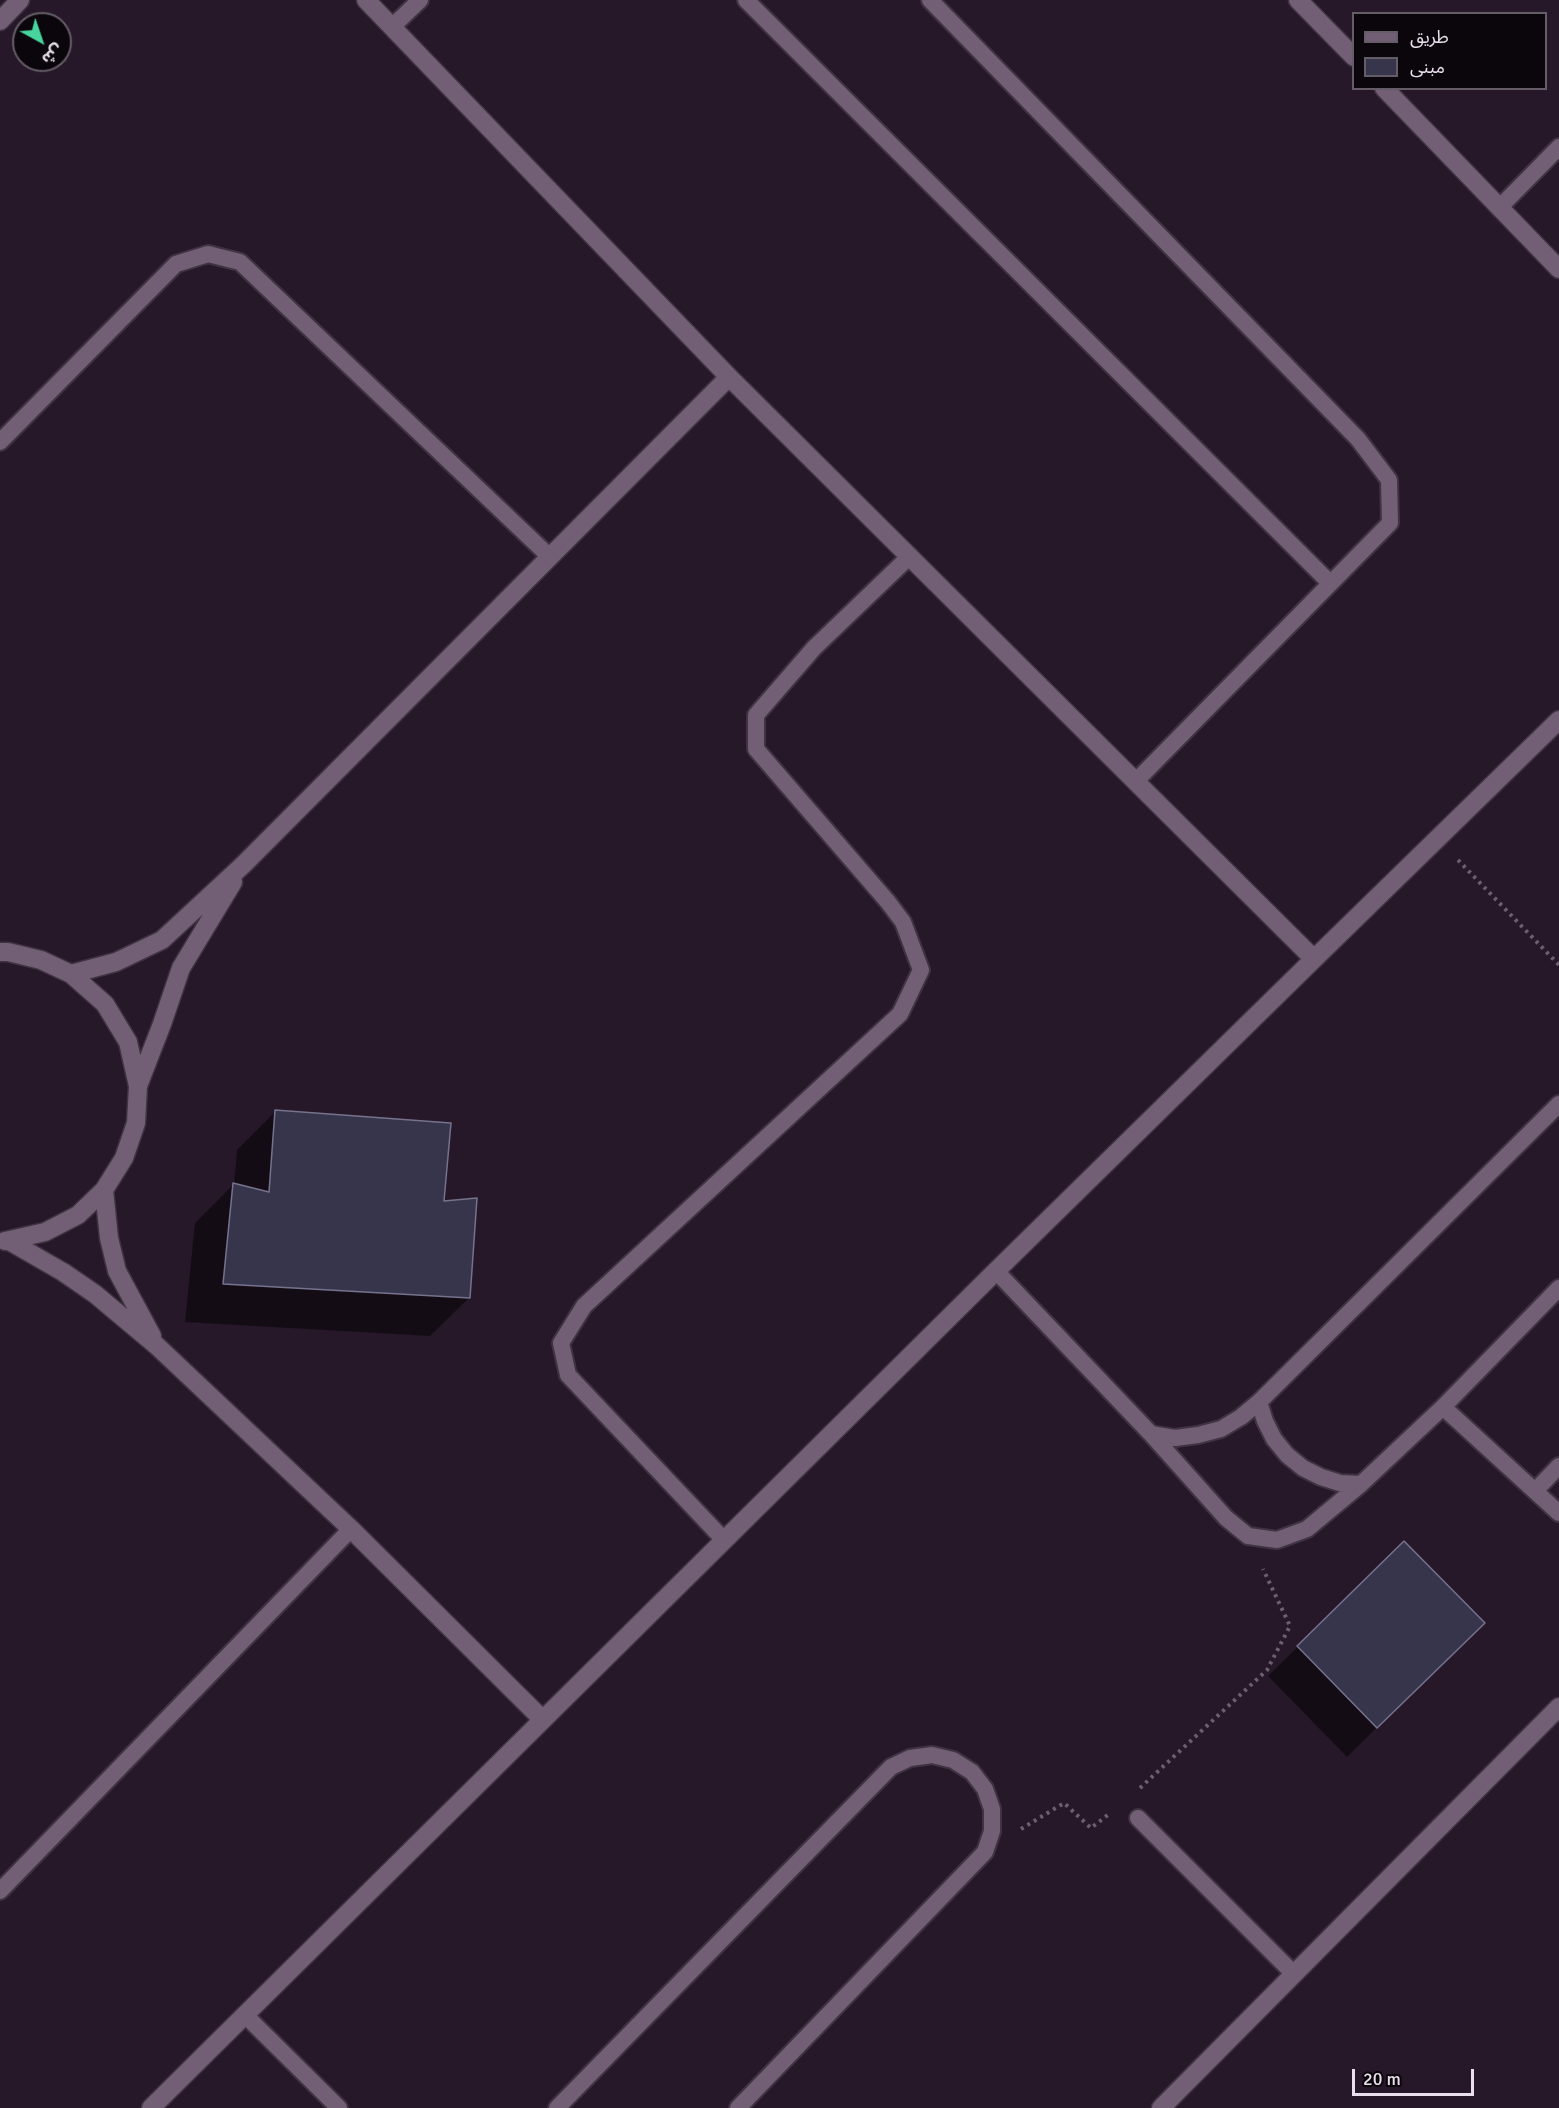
<!DOCTYPE html>
<html>
<head>
<meta charset="utf-8">
<style>
  body { margin:0 }
  #map { position:relative; width:1559px; height:2108px; overflow:hidden; background:#261729; font-family:Signika,"Noto Sans Arabic",sans-serif }
  canvas { display:block }
  .legend { position:absolute; left:1352px; top:12px; width:195px; height:78px; box-sizing:border-box; background:#0b050c; border:2px solid #645c66; margin:0; padding:8px 10px; list-style:none; font-size:18px; color:#eadfec }
  .legend li { display:flex; align-items:center; gap:12px; height:30px }
  .legend b { width:30px; border:2px solid #645c66 }
  .north { position:absolute; left:12px; top:12px; width:60px; height:60px; box-sizing:border-box; background:#0b050c; border:2px solid #645c66; border-radius:50%; rotate:140deg; font-size:16px; font-weight:700; line-height:24px; text-align:center; color:#eadfec }
  .north::after { content:''; display:block; margin:auto; width:21px; height:27px; background:#48d49d; clip-path:polygon(50% 0,100% 100%,50% 72%,0 100%) }
  .scale { position:absolute; left:1352px; top:2069px; width:122px; height:27px; box-sizing:border-box; border:3px solid #eadfec; border-top:0; padding-left:8px; font-size:18px; line-height:21px; white-space:nowrap; color:#eadfec; -webkit-text-stroke:4px #0b050c; paint-order:stroke }
</style>
</head>
<body>
<div id="map">
<canvas width="1559" height="2108"></canvas>
<ul class="legend">
<li><b style="height:8px;background:#725f75"></b>طريق</li>
<li><b style="height:16px;background:#37354c"></b>مبنى</li>
</ul>
<div class="north">ش</div>
<div class="scale">20 m</div>
</div>
<script>
const c = document.querySelector('canvas').getContext('2d');
c.lineJoin = 'round';
function fillPath(path, color) { c.fillStyle = color; c.fill(path, 'evenodd'); }
const toPath = rows => new Path2D(rows.map(r => 'M' + r).join(''));
function trace(path, color, width, dash) { c.strokeStyle = color; c.lineWidth = width; c.lineCap = dash ? 'butt' : 'round'; c.setLineDash(dash || []); c.stroke(path); }
fillPath(toPath([
  [275,1112,442,1203,469,1298,430,1336,185,1322,195,1223,234,1184,237,1150],
  [1404,1543,1453,1652,1347,1757,1268,1676]
]), '#0007');
const building = toPath([
  [275,1110,451,1123,444,1201,477,1198,470,1298,223,1284,233,1183,269,1192,275,1110],
  [1404,1541,1485,1623,1377,1728,1297,1646,1404,1541]
]);
fillPath(building, '#37354c');
trace(building, '#76738e', 1.5);
const lane = toPath([
  [746,0,1330,583],
  [930,0,1358,439,1389,480,1390,523,1136,781],
  [392,27,420,0],
  [1499,208,1559,147],
  [0,442,176,264,208,254,240,262,549,556],
  [1559,1104,1259,1402,1241,1417,1221,1429,1198,1435,1175,1438,1151,1434,1226,1518,1248,1536,1277,1540,1307,1529,1361,1484,1443,1407,1559,1288],
  [996,1271,1151,1434],
  [1259,1402,1265,1421,1274,1439,1287,1455,1303,1468,1321,1477,1340,1483,1361,1484],
  [1443,1407,1559,1513],
  [1535,1491,1559,1466],
  [724,1540,568,1375,561,1343,584,1306,900,1014,921,970,903,922,888,902,756,749,756,715,814,648,910,556],
  [1138,1818,1294,1974],
  [0,1891,351,1529],
  [246,2016,339,2108],
  [557,2108,891,1767,910,1758,932,1755,953,1760,972,1772,985,1789,992,1809,992,1831,985,1852,738,2108]
]);
const street = toPath([
  [366,0,729,377,1314,959],
  [1298,0,1354,57],
  [0,21,20,0],
  [1384,88,1559,269],
  [0,952,8,952,41,960,71,974,105,1004,128,1042,138,1086,136,1123,124,1158,104,1190,78,1215,45,1232,5,1241],
  [71,974,116,962,162,940,243,865,729,377],
  [138,1086,162,1024,181,968,233,882],
  [104,1190,109,1238,117,1271,152,1336],
  [9,1241,63,1272,95,1294,157,1346,351,1529,542,1719],
  [151,2108,996,1271,1314,959,1559,720],
  [1161,2108,1559,1707]
]);
trace(lane, '#3f3341', 20);
trace(street, '#3f3341', 21);
trace(toPath([
  [1458,860,1559,965],
  [1140,1788,1267,1670,1290,1626,1263,1569],
  [1021,1829,1064,1803,1091,1828,1109,1814]
]), '#6d5f6f', 4, [3, 4.5]);
trace(lane, '#725f75', 16);
trace(street, '#725f75', 18);
</script>
</body>
</html>
